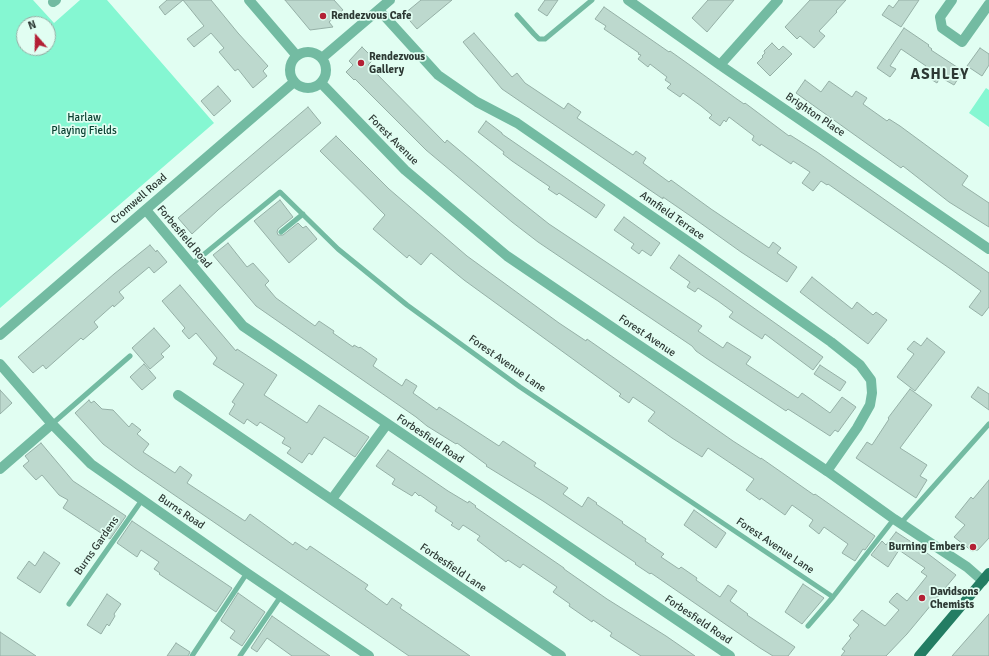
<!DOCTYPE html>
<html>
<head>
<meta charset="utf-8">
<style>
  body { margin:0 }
  #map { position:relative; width:989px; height:656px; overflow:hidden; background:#e1fef2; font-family:Signika,sans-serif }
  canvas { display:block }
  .north { position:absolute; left:16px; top:16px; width:40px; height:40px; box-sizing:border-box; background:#e1fef2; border:1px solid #99afa6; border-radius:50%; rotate:340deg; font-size:11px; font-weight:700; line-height:16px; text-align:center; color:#2d3934 }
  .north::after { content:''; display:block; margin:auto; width:14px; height:18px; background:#b32035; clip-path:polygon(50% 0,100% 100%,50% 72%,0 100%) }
</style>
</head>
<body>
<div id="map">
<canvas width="989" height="656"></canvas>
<div class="north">N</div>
</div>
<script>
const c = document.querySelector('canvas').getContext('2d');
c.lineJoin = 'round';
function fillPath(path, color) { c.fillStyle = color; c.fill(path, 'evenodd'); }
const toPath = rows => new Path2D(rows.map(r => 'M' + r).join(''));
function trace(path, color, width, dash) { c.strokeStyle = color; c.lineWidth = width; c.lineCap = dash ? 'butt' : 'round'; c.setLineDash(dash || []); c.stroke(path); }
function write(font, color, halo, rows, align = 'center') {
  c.font = font + ' Signika,sans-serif'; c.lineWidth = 3.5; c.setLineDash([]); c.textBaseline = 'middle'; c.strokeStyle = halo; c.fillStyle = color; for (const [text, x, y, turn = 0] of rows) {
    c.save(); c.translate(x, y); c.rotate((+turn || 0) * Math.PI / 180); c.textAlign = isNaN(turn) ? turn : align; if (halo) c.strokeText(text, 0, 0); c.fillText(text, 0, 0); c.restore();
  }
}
fillPath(toPath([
  [0,0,33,0,54,23,80,0,107,0,214,123,0,308],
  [24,24,48,24,48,48,24,48],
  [986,88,989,90,989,127,969,113]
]), '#85f7d2');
const building = toPath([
  [167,0,211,0,238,33,268,66,263,71,267,76,253,88,238,69,235,71,219,52,224,48,211,33,194,47,187,39,204,26,183,0,165,15,159,7,167,0],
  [285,0,334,0,343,10,329,22,333,27,310,30,285,0],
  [421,0,452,0,417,29,404,14,421,0],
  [545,0,558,0,547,16,538,10,545,0],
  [708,0,734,0,707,32,692,18,708,0],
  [810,0,846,0,836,11,837,12,819,31,825,36,814,48,800,36,797,39,785,27,810,0],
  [899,0,919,0,901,27,882,15,889,5,893,8,899,0],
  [604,7,669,52,670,51,694,68,734,97,744,104,745,103,789,136,790,135,817,152,989,273,989,307,982,316,969,307,981,291,952,270,828,184,827,185,821,181,813,191,802,183,810,172,793,161,791,164,761,144,760,146,752,140,754,136,729,117,726,122,724,120,720,126,709,118,712,115,701,106,683,93,680,97,667,88,671,84,665,80,667,77,650,64,648,67,638,59,641,55,638,54,639,53,604,29,606,26,595,19,604,7],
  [904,28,929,45,928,46,932,49,931,50,963,71,954,85,940,77,937,83,921,73,926,66,901,49,890,66,896,69,890,77,877,68,904,28],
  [474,33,512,77,517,73,525,83,564,109,568,103,581,112,577,118,633,155,636,151,646,158,643,163,669,182,671,180,711,209,769,248,773,242,781,248,777,253,797,267,787,282,741,252,692,217,663,197,663,199,502,89,463,42,474,33],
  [772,43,779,50,783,46,792,54,770,76,757,63,763,57,762,56,765,53,764,51,772,43],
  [362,47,374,59,368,65,445,143,447,140,515,197,549,224,702,326,698,331,723,348,727,342,751,357,746,364,798,398,802,393,830,413,842,397,856,407,838,432,835,430,830,436,788,409,786,411,706,358,696,351,692,346,538,242,512,222,426,150,355,79,354,80,346,72,353,65,349,61,362,47],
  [980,48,989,54,989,65,982,76,967,66,980,48],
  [805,80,821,92,829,81,852,97,856,91,867,98,863,104,887,121,889,119,900,126,968,176,962,185,989,203,989,227,949,202,903,166,901,168,796,93,805,80],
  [218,86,231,101,214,116,201,101,218,86],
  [308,107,321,123,218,210,192,234,178,218,308,107],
  [486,121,502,133,502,134,605,205,596,218,559,193,557,195,548,189,550,187,512,161,503,154,504,152,478,132,486,121],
  [336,136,389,189,467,256,559,323,586,341,587,339,733,441,761,459,761,458,814,495,815,494,875,536,865,550,863,549,855,561,842,553,848,544,824,527,819,534,809,526,813,520,792,505,785,515,761,498,760,500,746,490,754,479,708,448,702,457,672,438,648,421,655,412,633,397,629,403,619,396,621,394,464,280,431,253,421,265,409,255,407,258,373,229,385,215,320,151,336,136],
  [280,200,293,217,278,229,277,232,278,235,283,235,298,223,303,228,306,226,317,239,289,263,254,221,280,200],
  [624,217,660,243,651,256,642,250,639,254,631,248,634,244,614,230,624,217],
  [228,243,247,267,253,263,269,281,265,285,276,298,315,326,319,321,334,331,333,333,353,347,354,345,359,348,360,347,377,359,373,366,402,386,406,379,417,386,413,393,437,410,439,407,499,446,503,441,536,463,534,466,568,488,563,494,582,507,588,497,597,503,596,504,623,522,622,523,646,539,645,541,664,554,661,557,679,569,681,567,697,578,696,580,720,597,728,585,737,591,730,601,748,614,747,615,795,647,788,656,773,656,760,648,651,573,650,574,635,564,636,563,543,501,486,466,487,465,457,443,456,444,427,426,416,417,315,347,256,306,213,255,228,243],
  [150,245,156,252,157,250,167,262,154,273,149,267,119,292,124,298,114,307,113,305,94,322,98,327,83,340,81,338,46,369,43,365,33,373,18,357,114,274,150,245],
  [679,255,823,357,813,370,765,334,762,339,729,317,733,312,718,301,698,288,695,292,687,287,690,282,670,268,679,255],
  [812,277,852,309,857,302,873,315,876,312,887,320,868,344,800,292,812,277],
  [180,285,236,351,237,349,277,375,264,395,307,423,319,405,369,437,355,457,324,437,312,455,309,453,302,463,287,453,291,448,282,443,285,438,260,422,257,426,247,419,244,424,229,414,235,404,232,402,244,384,213,364,217,358,196,333,189,339,182,331,185,328,162,301,180,285],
  [154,328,170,346,161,354,164,357,150,369,132,348,154,328],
  [927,338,945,352,915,391,897,377,914,354,907,349,914,341,921,346,927,338],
  [144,364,156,378,142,390,130,377,144,364],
  [820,365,846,382,840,391,814,374,820,365],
  [978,387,989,394,989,410,971,397,978,387],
  [910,389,932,405,900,448,927,465,920,476,927,480,916,498,856,458,867,442,872,445,889,419,888,418,910,389],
  [0,390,12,403,0,414,0,390],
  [89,400,91,403,94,401,102,409,113,410,129,427,132,423,141,430,137,434,149,444,143,452,175,473,180,466,192,475,187,483,245,521,250,514,293,545,295,542,307,550,310,546,368,585,365,589,387,605,392,598,402,605,400,608,470,656,409,656,393,645,135,468,103,444,75,413,89,400],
  [41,443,73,481,126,516,110,539,63,508,68,500,59,495,42,475,36,480,23,466,29,461,25,456,41,443],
  [388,450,448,491,468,503,469,501,476,506,475,507,564,568,564,569,607,599,666,636,695,656,641,656,610,636,612,633,593,620,592,622,569,606,570,604,553,592,557,587,523,564,520,568,508,560,506,562,477,540,480,536,463,525,459,530,451,525,453,523,435,511,437,507,420,495,419,496,415,492,412,496,392,484,395,479,376,466,388,450],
  [989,480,989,538,978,550,972,551,954,537,965,525,955,517,971,497,973,499,989,480],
  [694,510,726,533,716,548,684,525,694,510],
  [132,521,232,588,216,612,159,574,160,573,154,569,159,562,141,550,137,557,117,543,132,521],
  [896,532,919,547,956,575,907,634,886,656,841,656,845,651,842,649,851,638,849,636,859,625,853,620,862,610,885,626,899,610,889,602,893,597,897,593,907,601,927,576,921,572,925,568,899,550,888,567,871,555,882,541,886,545,896,532],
  [44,552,60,563,40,593,17,578,29,561,35,566,44,552],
  [803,584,824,598,802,624,785,612,803,584],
  [238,593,265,612,242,646,230,638,235,631,221,621,221,620,238,593],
  [107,594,121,604,114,614,115,616,109,626,107,624,101,634,87,625,107,594],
  [989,614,989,656,952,656,989,614],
  [272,616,318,648,330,656,292,656,267,638,257,652,251,648,272,616],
  [0,632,36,656,0,656,0,632],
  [176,643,190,652,188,656,167,656,176,643]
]);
fillPath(building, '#bdd9ce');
trace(building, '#95b0a6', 1);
trace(toPath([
  [517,15,534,34,539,39,545,39,592,0],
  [281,232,303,214],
  [191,265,280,192,338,249,407,305,520,387,833,597,894,519],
  [52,424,130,356],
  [901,523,989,424],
  [69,604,142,500],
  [808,626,833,597],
  [192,656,247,573],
  [240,656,281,596]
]), '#73bba2', 5);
trace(toPath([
  [628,0,720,65,989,249],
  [952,0,940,17,942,28,962,42,989,4],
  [53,2,56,0],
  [379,10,438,75,477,102,517,123,692,244,831,342,860,365,871,380,872,393,870,405,857,428,827,471],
  [720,65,778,0],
  [146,210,243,326,730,656],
  [0,364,52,424,91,464,247,573,369,656],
  [178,395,561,656],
  [0,469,52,424],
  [332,499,387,424]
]), '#73bba2', 10);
trace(toPath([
  [249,0,297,56],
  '290 70a18 18 0 1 1 36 0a18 18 0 1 1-36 0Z',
  [322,58,390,0],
  [321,83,405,170,507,256,622,334,827,471,894,519,967,567,983,581],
  [0,335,294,82]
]), '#73bba2', 10);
trace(toPath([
  [919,656,989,573]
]), '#237d63', 10);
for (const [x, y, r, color] of [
  [323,16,4,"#b32035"],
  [361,63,4,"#b32035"],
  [973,547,4,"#b32035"],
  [922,598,4,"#b32035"]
]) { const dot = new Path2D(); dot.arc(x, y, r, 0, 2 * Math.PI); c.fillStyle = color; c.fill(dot); trace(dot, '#e1fef2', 1.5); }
write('bold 11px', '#2d3934', '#e1fef2', [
  ["Rendezvous Cafe",331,16],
  ["Rendezvous",369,57],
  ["Gallery",369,70],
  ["Burning Embers",965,547,"right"],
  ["Davidsons",930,592],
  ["Chemists",930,605]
], 'left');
write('11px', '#2d3934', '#e1fef2', [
  ["Brighton Place",815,115,34],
  ["Forest Avenue",393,140,45],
  ["Cromwell Road",139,199,-41],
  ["Annfield Terrace",672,216,35],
  ["Forbesfield Road",184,237,50],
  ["Forest Avenue",647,336,34],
  ["Forest Avenue Lane",507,364,35],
  ["Forbesfield Road",430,439,34],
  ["Burns Road",181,512,34],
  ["Burns Gardens",97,546,-55],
  ["Forest Avenue Lane",775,546,34],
  ["Forbesfield Lane",453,568,34],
  ["Forbesfield Road",698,620,34]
]);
write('11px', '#094031', '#e1fef2', [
  ["Harlaw",84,118],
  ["Playing Fields",84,131]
]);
c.letterSpacing = '1px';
write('bold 15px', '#2d3934', '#e1fef2', [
  ["ASHLEY",940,75]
]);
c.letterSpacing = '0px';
</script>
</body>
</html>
